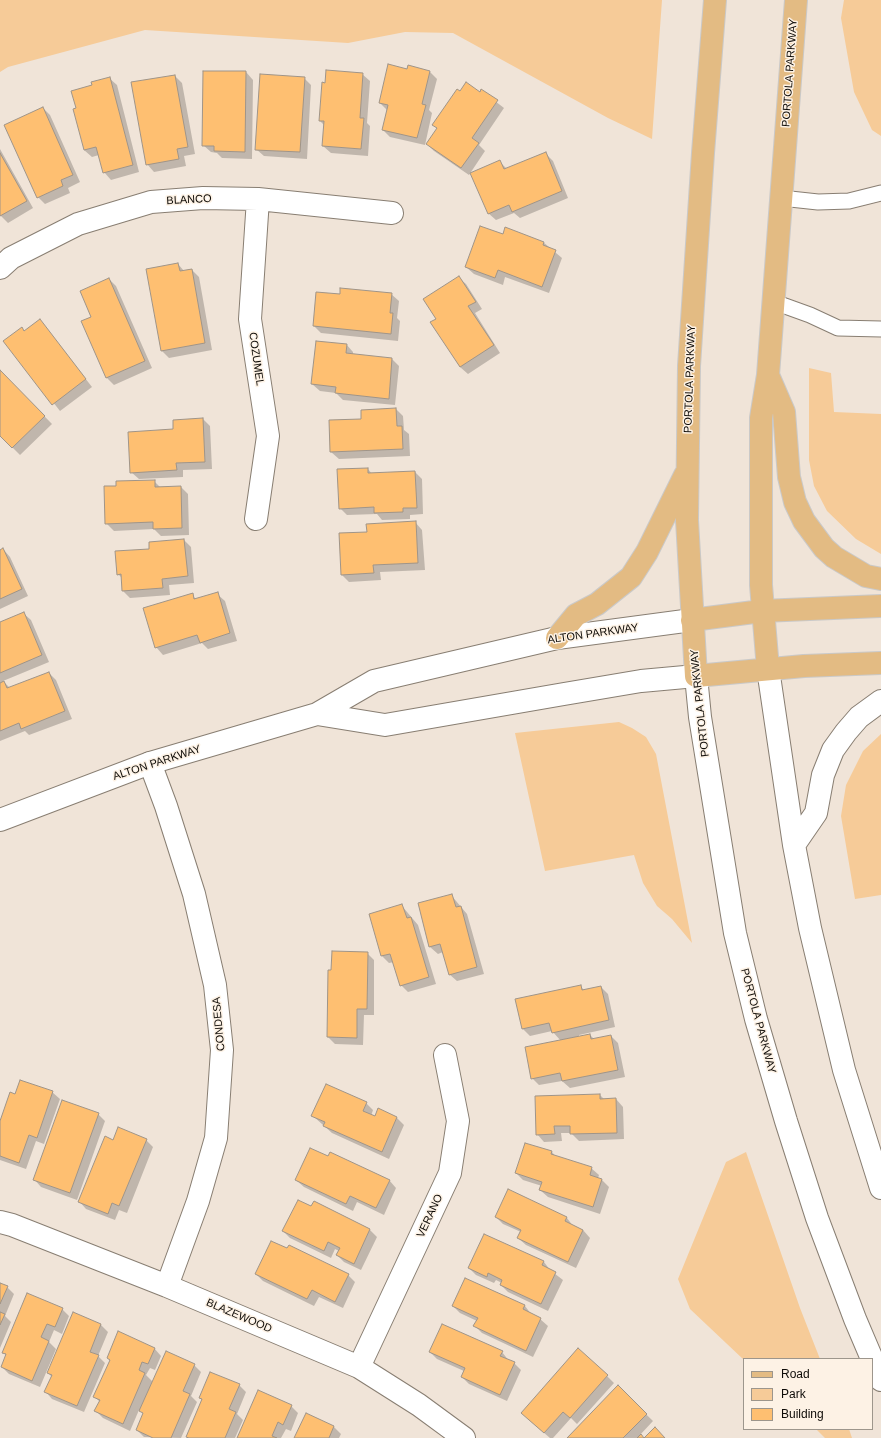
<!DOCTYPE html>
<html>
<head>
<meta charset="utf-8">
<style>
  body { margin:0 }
  #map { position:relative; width:881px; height:1438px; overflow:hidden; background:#f0e4d8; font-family:Helvetica,sans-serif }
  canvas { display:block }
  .legend { position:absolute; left:743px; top:1358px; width:130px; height:72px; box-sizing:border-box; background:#fdf2e5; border:1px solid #9d968c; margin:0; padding:5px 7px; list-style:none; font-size:12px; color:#0e0b07 }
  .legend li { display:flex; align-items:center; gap:8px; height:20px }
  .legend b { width:20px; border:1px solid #9d968c }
</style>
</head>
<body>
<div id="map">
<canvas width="881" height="1438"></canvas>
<ul class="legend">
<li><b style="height:5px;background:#e3bb83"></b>Road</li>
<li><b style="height:11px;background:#f6cb98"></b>Park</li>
<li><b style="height:11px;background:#febf71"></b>Building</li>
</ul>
</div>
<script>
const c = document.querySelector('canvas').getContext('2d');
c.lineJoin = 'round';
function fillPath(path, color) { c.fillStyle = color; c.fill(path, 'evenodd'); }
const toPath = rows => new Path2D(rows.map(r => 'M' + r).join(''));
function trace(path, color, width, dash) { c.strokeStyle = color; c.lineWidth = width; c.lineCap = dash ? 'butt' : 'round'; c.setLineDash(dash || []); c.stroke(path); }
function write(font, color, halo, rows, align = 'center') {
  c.font = font + ' Helvetica,sans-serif'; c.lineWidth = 3; c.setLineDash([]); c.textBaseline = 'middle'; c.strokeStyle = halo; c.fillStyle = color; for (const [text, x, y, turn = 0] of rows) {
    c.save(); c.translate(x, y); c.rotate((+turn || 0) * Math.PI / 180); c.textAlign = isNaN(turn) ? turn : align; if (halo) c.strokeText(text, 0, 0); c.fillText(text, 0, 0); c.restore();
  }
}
fillPath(toPath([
  [0,0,662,0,652,139,608,118,453,33,405,32,348,43,145,30,8,67,0,72],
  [844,0,881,0,881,136,872,130,854,92,841,18],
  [809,368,831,373,834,412,881,414,881,554,856,539,827,511,814,486,809,460],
  [619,722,632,728,646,737,656,754,692,943,672,919,657,906,643,883,634,855,545,871,515,733],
  [881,734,881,895,855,899,841,816,846,785,863,751],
  [746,1152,800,1308,820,1359,744,1360,690,1309,678,1279,726,1162],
  [816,1429,849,1429,852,1438,825,1438]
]), '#f6cb98');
fillPath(toPath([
  [408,70,429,71,437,79,429,110,432,113,425,145,390,137,383,130,387,110,380,103],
  [246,72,253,80,252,159,222,158,217,153,211,152,203,145],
  [362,74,370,81,367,123,370,126,368,156,331,153,323,146,325,126,320,121,326,84],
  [175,76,182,83,195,154,184,156,186,166,154,172,147,164],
  [109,78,117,85,139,172,111,180,104,172,99,155,92,157,84,150,94,86],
  [304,78,311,85,307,159,264,156,256,149],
  [482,91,504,108,479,145,485,151,469,175,434,151,427,144,438,129,433,125,460,92,480,93],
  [43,108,50,115,80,182,68,188,70,193,45,204,38,197],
  [0,149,33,208,8,223,0,215],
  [545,153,553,161,568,198,520,218,514,213,496,220,488,213,500,162,507,169],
  [503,236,543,242,562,258,549,293,505,277,503,285,474,274,466,267],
  [178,264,184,271,192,270,199,277,212,350,169,358,161,350],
  [458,277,466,284,482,309,475,313,500,353,468,374,460,367,432,323,438,319],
  [109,279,116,286,152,368,114,385,107,378,83,322,92,317],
  [391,294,399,301,397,318,400,321,398,341,321,333,314,326,341,295],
  [40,320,92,387,60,411,5,341,22,329,25,332],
  [346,344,353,352,353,355,392,359,399,366,395,405,343,400,336,393,320,391,312,384],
  [0,371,52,424,20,455,0,435],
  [396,409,403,416,404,430,409,434,410,456,339,459,331,452,362,420],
  [203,419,210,426,212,469,183,470,183,477,139,479,131,472,174,430],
  [368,469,372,474,415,472,422,479,423,514,410,515,410,519,382,520,377,514,347,515,340,508],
  [154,481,161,488,181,487,188,494,189,535,161,536,154,529,114,531,106,523,117,487],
  [415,522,422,530,425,570,380,572,381,580,349,582,342,575,368,533],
  [184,540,191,547,194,583,169,585,170,595,130,598,123,591,122,578,118,574,150,550],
  [3,549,10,557,28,596,0,609,0,551],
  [217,594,225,601,237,641,208,649,202,643,163,655,156,647,192,595,197,600],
  [23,613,31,620,49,662,3,681,10,688,49,673,56,680,72,719,29,735,25,731,0,741,0,623],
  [451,895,467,914,484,974,457,981,449,974,443,952,438,954,430,947],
  [402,906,418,925,436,984,408,992,401,985,394,962,389,963,382,956],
  [367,953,374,960,374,1015,364,1015,363,1045,335,1044,328,1037,332,971],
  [580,986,585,991,601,987,608,994,615,1027,579,1035,579,1037,590,1035,594,1039,611,1036,618,1043,625,1077,570,1088,562,1081,539,1085,532,1078,561,1041,552,1031,530,1036,523,1029],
  [52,1092,60,1099,44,1144,36,1141,26,1169,0,1160,0,1124],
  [600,1095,605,1100,616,1099,623,1107,624,1139,579,1141,571,1133,561,1133,562,1141,544,1142,537,1134],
  [366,1103,373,1110,371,1116,375,1118,379,1110,397,1118,404,1125,389,1159,332,1133,313,1116],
  [98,1114,105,1121,77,1200,41,1187,34,1179],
  [146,1140,153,1147,127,1213,119,1210,115,1220,86,1209,79,1201,114,1141],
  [525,1144,552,1152,556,1157,591,1168,599,1175,598,1178,602,1180,609,1187,600,1214,548,1197,540,1190,542,1186,523,1180,516,1173],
  [328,1157,389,1180,396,1188,384,1215,357,1202,353,1211,304,1187,296,1180],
  [508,1191,567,1218,573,1226,583,1230,590,1238,576,1268,526,1245,518,1238,521,1232,503,1224,496,1217],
  [314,1203,370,1230,377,1237,361,1270,344,1262,337,1255,339,1251,335,1249,331,1258,290,1238,283,1231,312,1207],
  [485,1235,544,1262,550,1270,563,1280,548,1311,508,1292,501,1285,502,1283,496,1280,494,1283,476,1275,469,1268],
  [256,1274,348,1275,355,1282,343,1308,319,1297,314,1306,263,1281],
  [465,1279,525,1306,531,1314,540,1319,548,1326,533,1357,482,1333,475,1326,477,1321,460,1313,453,1306],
  [0,1284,7,1287,14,1294,5,1316,11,1322,0,1348],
  [62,1309,69,1316,62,1334,54,1330,49,1342,56,1349,40,1387,9,1374,2,1367,7,1356,4,1353],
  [73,1314,101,1325,108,1332,98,1356,105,1363,84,1412,52,1399,45,1391,52,1377,48,1373],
  [154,1348,161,1356,155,1370,150,1368,146,1375,153,1382,194,1365,201,1372,191,1396,197,1402,181,1438,144,1437,137,1430,144,1414,139,1410,130,1431,103,1418,96,1411,100,1402,95,1397,110,1361,108,1358],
  [430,1352,502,1352,509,1361,514,1363,521,1370,507,1401,469,1384,462,1377,464,1371,437,1359],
  [607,1376,614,1383,577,1424,571,1418,553,1438,550,1438,529,1420],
  [239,1385,246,1392,237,1414,243,1420,235,1438,189,1438,187,1436,202,1400,200,1398],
  [618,1387,653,1421,640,1435,643,1438,568,1438],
  [291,1406,298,1413,291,1431,286,1429,281,1438,238,1438],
  [307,1414,334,1427,341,1434,339,1438,295,1438]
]), '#0003');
const building = toPath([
  [388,64,407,69,408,65,430,71,422,104,426,105,417,138,382,130,388,105,379,103,388,64],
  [326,70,363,73,360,118,364,118,361,149,322,146,324,121,319,121,322,82,325,83,326,70],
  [203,71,246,71,245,152,214,151,214,146,202,146,203,71],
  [260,74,305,77,300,152,255,150,260,74],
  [175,75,188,147,177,149,179,159,146,165,131,82,175,75],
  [110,77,133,165,103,173,96,147,84,150,73,109,76,108,71,91,92,85,91,82,110,77],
  [466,82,480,92,481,89,498,100,472,138,479,143,461,168,426,144,437,128,432,125,457,89,460,91,466,82],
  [43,107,73,175,61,180,63,186,37,198,4,125,43,107],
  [546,152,562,191,512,212,509,205,488,214,470,173,500,160,504,169,546,152],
  [0,153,27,201,0,216,0,153],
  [480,226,503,234,505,227,544,242,543,245,556,250,542,287,498,270,495,278,465,267,480,226],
  [178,263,180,271,192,269,205,343,161,351,146,269,178,263],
  [459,276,476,302,468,306,494,345,460,367,430,322,436,319,423,299,459,276],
  [109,278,145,361,106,378,81,321,91,317,80,291,109,278],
  [340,288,392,293,390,313,393,313,391,334,313,326,316,292,340,294,340,288],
  [40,319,86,379,52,405,3,341,22,327,24,331,40,319],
  [316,341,347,344,346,353,392,358,389,399,335,393,336,387,311,384,316,341],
  [0,370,45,416,12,448,0,436,0,370],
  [396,408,397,426,402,426,403,449,330,452,329,420,361,419,361,410,396,408],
  [203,418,205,462,176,463,177,470,130,473,128,432,173,429,173,420,203,418],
  [368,468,368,473,415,471,417,508,403,508,403,512,374,513,374,507,339,509,337,469,368,468],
  [155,480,155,487,181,486,182,528,153,529,153,522,105,524,104,486,116,486,116,481,155,480],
  [416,521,418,563,373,565,374,573,341,575,339,533,367,532,366,524,416,521],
  [184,539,188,576,162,579,163,588,122,591,121,574,117,575,115,551,149,549,149,542,184,539],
  [3,548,22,589,0,599,0,550,3,548],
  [218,592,230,633,200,643,197,635,155,648,143,608,193,593,194,599,218,592],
  [24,612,42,655,0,673,0,622,24,612],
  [49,672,65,711,21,729,19,723,0,731,0,683,4,681,7,688,49,672],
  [452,894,456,907,461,906,477,967,449,975,440,944,429,947,418,903,452,894],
  [402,904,407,918,411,917,429,977,400,986,390,954,381,956,369,914,402,904],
  [332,951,368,952,367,1009,357,1009,357,1038,327,1037,328,970,331,970,332,951],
  [581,985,582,990,601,986,609,1020,552,1033,549,1023,522,1029,515,999,581,985],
  [590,1034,591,1039,611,1035,618,1070,562,1081,560,1073,531,1079,525,1047,590,1034],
  [20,1080,53,1091,37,1138,29,1135,19,1163,0,1156,0,1121,10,1092,15,1094,20,1080],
  [326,1084,367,1102,363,1111,375,1116,378,1108,397,1117,382,1152,323,1126,325,1122,311,1116,326,1084],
  [600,1094,600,1099,616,1098,617,1133,570,1134,570,1126,554,1126,555,1134,536,1135,535,1096,600,1094],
  [62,1100,99,1113,70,1193,33,1180,62,1100],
  [118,1127,147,1139,119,1206,112,1203,108,1214,78,1202,105,1136,113,1140,118,1127],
  [525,1143,552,1151,551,1154,592,1167,590,1175,602,1179,593,1207,539,1190,542,1182,515,1173,525,1143],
  [310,1148,328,1156,330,1152,390,1180,376,1208,350,1196,346,1204,295,1180,310,1148],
  [508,1189,567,1217,565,1221,583,1230,568,1262,517,1238,521,1230,495,1217,508,1189],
  [298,1200,311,1206,314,1201,370,1229,354,1264,336,1255,340,1248,328,1242,324,1251,282,1231,298,1200],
  [484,1234,544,1261,542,1265,556,1272,541,1304,500,1285,502,1280,488,1273,487,1277,468,1268,484,1234],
  [271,1241,287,1248,289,1245,349,1274,335,1302,312,1290,307,1299,255,1274,271,1241],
  [465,1278,525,1305,523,1309,541,1318,526,1351,473,1326,478,1318,452,1306,465,1278],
  [0,1283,8,1286,0,1304,0,1283],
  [27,1293,63,1308,55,1327,47,1324,41,1337,49,1341,32,1381,1,1367,6,1354,2,1353,27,1293],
  [0,1312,5,1314,0,1325,0,1312],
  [73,1312,101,1324,90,1352,99,1355,77,1406,44,1392,52,1375,47,1373,73,1312],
  [442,1324,503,1351,500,1356,515,1362,500,1395,461,1377,465,1368,429,1352,442,1324],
  [118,1331,155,1348,148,1364,142,1362,139,1370,145,1373,123,1424,94,1411,100,1400,93,1397,110,1360,107,1358,118,1331],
  [578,1348,608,1375,570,1418,563,1412,544,1433,521,1413,578,1348],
  [166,1351,195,1364,183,1391,190,1394,171,1438,153,1438,136,1430,143,1413,139,1411,166,1351],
  [210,1372,240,1384,229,1409,236,1412,225,1438,189,1438,186,1437,202,1399,199,1398,210,1372],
  [618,1385,647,1414,623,1438,567,1438,618,1385],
  [258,1390,292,1405,283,1425,278,1422,272,1436,277,1438,237,1438,258,1390],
  [306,1413,334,1426,329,1438,294,1438,306,1413],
  [655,1427,665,1438,637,1438,641,1434,644,1438,655,1427]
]);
fillPath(building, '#febf71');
trace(building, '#9f9488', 1);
const service = toPath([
  [781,198,818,202,849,201,881,193],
  [774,302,810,315,838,328,881,329]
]);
const minor = toPath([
  [0,268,11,258,78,224,151,202,203,198,258,199,392,213],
  [256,519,268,436,250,319,258,199],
  [150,763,166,806,194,894,215,985,222,1050,216,1138,198,1201,167,1286],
  [0,1222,12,1225,167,1286,359,1367,419,1405,464,1438],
  [359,1367,450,1173,458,1121,445,1055]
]);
const tertiary = toPath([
  [317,714,385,725,564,694,641,681,696,676],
  [0,820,150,763,317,714,374,681,557,638,692,620]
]);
const secondary = toPath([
  [768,669,794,845,810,928,844,1070,881,1188],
  [696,676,700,717,735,933,756,1019,786,1121,817,1218,855,1319,881,1380],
  [794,845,816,813,823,775,833,750,846,732,859,717,881,701]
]);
const primary = toPath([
  [715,0,703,153,689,366,687,520,696,676,804,666,881,663],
  [768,375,784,412,789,477,795,502,804,521,824,548,834,557,866,576,881,579],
  [692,620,762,611,881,606],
  [557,638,576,615,597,604,631,577,647,552,685,475],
  [768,669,761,585,761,418,768,375,796,0]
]);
trace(service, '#887e72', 17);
trace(minor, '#887e72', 24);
trace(tertiary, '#887e72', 24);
trace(secondary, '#887e72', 24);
trace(primary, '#cac9c8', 24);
trace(service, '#fff', 15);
trace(minor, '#fff', 22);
trace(tertiary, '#fff', 22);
trace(secondary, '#fff', 22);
trace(primary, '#e3bb83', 22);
write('11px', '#0e0b07', '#fdf2e5', [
  ["PORTOLA PARKWAY",790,73,-86],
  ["BLANCO",189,200,-3],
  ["COZUMEL",256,359,82],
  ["PORTOLA PARKWAY",690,379,-88],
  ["ALTON PARKWAY",593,634,-8],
  ["PORTOLA PARKWAY",700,703,-96],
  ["ALTON PARKWAY",157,763,-18],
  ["PORTOLA PARKWAY",758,1021,75],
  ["CONDESA",219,1024,-95],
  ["VERANO",430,1216,-65],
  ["BLAZEWOOD",239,1316,23]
]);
</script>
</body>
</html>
